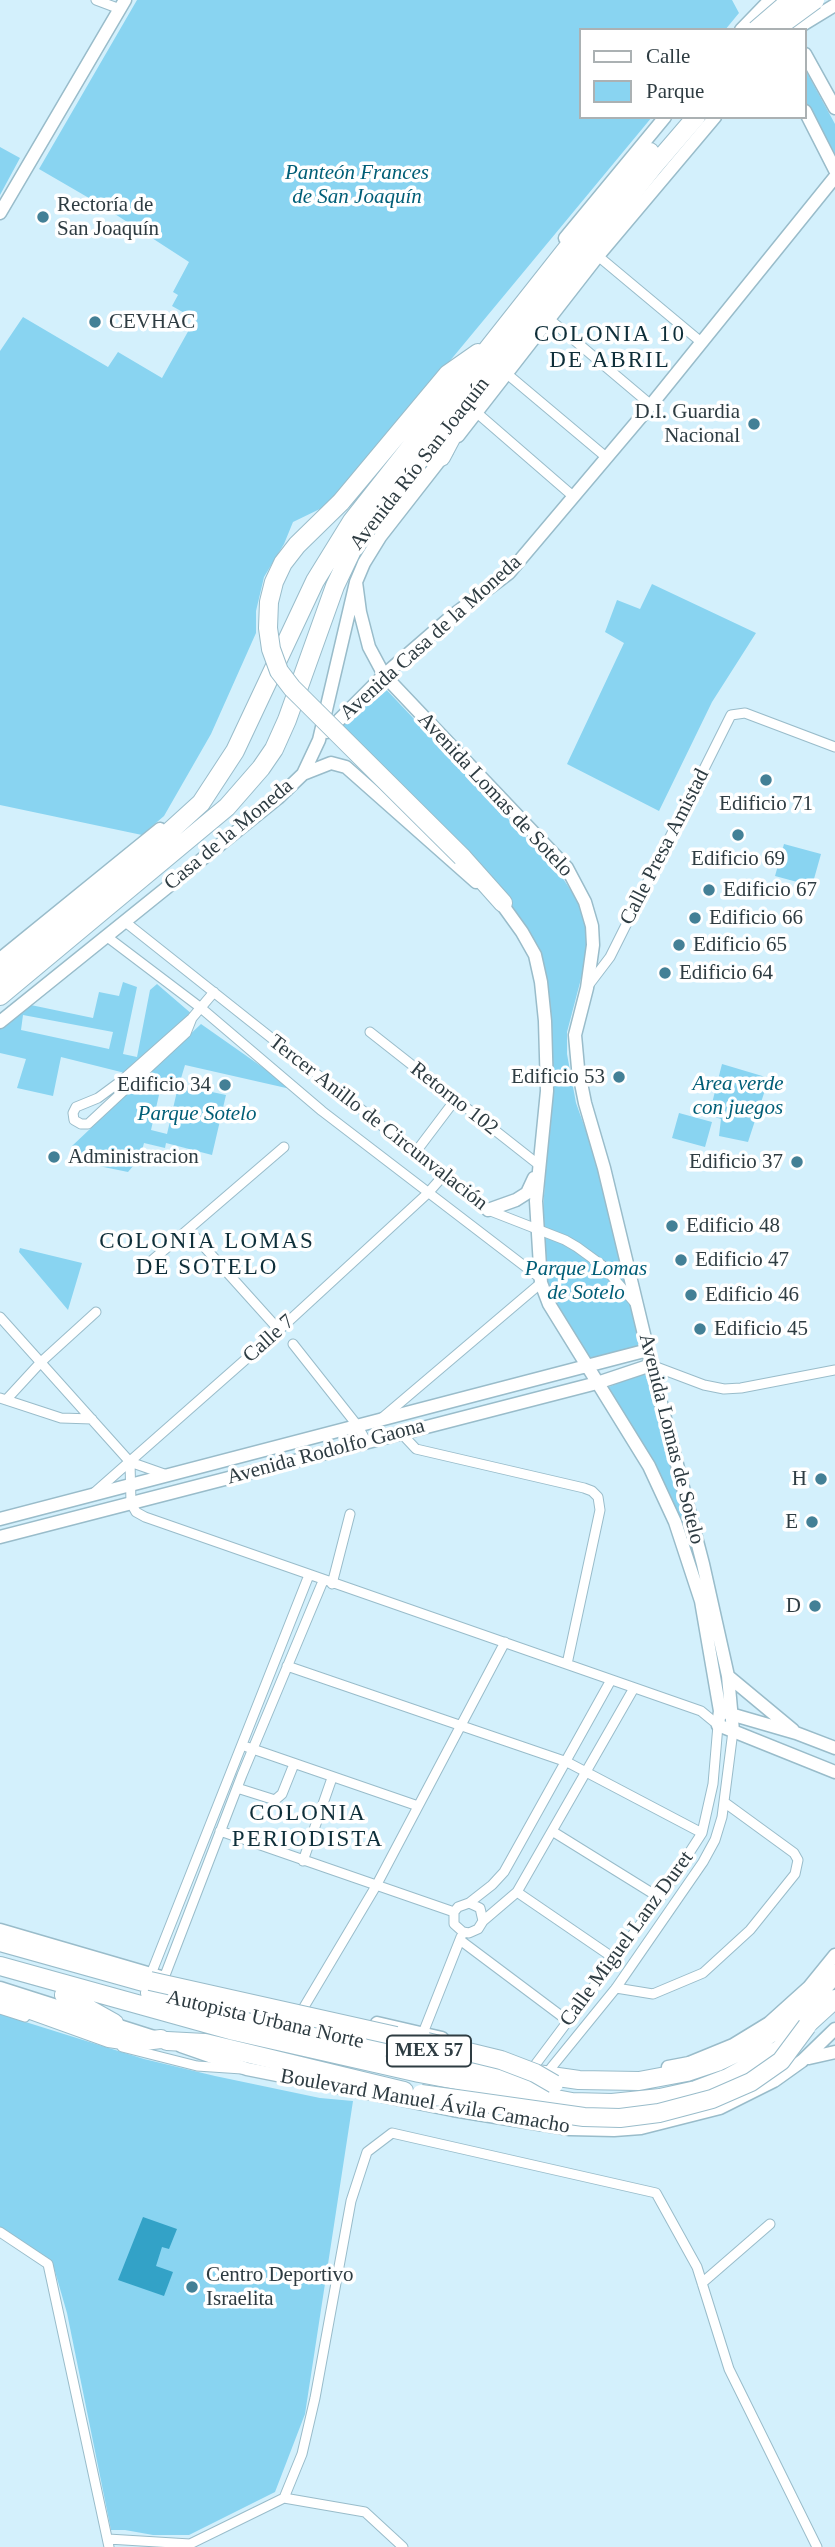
<!DOCTYPE html>
<html>
<head>
<meta charset="utf-8">
<style>
  body { margin:0 }
  #map { position:relative; width:835px; height:2547px; overflow:hidden; background:#d3f0fc; font-family:Georgia,serif }
  canvas { display:block }
  .legend { position:absolute; left:579px; top:28px; width:228px; height:91px; box-sizing:border-box; background:#fff; border:2px solid #abb1b3; margin:0; padding:9px 12px; list-style:none; font-size:21px; color:#2e3c42 }
  .legend li { display:flex; align-items:center; gap:14px; height:35px }
  .legend b { width:35px; border:2px solid #abb1b3 }
</style>
</head>
<body>
<div id="map">
<canvas width="835" height="2547"></canvas>
<ul class="legend">
<li><b style="height:9px;background:#fff"></b>Calle</li>
<li><b style="height:19px;background:#89d4f1"></b>Parque</li>
</ul>
</div>
<script>
const c = document.querySelector('canvas').getContext('2d');
c.lineJoin = 'round';
function fillPath(path, color) { c.fillStyle = color; c.fill(path, 'evenodd'); }
const toPath = rows => new Path2D(rows.map(r => 'M' + r).join(''));
function trace(path, color, width, dash) { c.strokeStyle = color; c.lineWidth = width; c.lineCap = dash ? 'butt' : 'round'; c.setLineDash(dash || []); c.stroke(path); }
function write(font, color, halo, rows, align = 'center') {
  c.font = font + ' Georgia,serif'; c.lineWidth = 7; c.setLineDash([]); c.textBaseline = 'middle'; c.strokeStyle = halo; c.fillStyle = color; for (const [text, x, y, turn = 0] of rows) {
    c.save(); c.translate(x, y); c.rotate((+turn || 0) * Math.PI / 180); c.textAlign = isNaN(turn) ? turn : align; if (halo) c.strokeText(text, 0, 0); c.fillText(text, 0, 0); c.restore();
  }
}
fillPath(toPath([
  [137,0,732,0,739,13,725,30,581,30,581,117,652,117,357,473,326,506,293,522,284,544,264,577,256,611,256,633,211,734,164,816,142,835,0,805,0,351,23,317,108,367,118,352,162,378,195,319,172,306,178,295,173,292,189,262,101,205,39,169],
  [805,69,835,124,835,159,805,104],
  [0,147,20,158,0,195],
  [652,584,756,633,712,702,659,811,567,764,624,643,605,632,617,600,640,609],
  [382,685,560,874,576,898,587,922,588,952,567,1032,567,1054,576,1103,594,1153,644,1350,591,1364,549,1293,541,1235,552,1091,551,1016,541,960,483,870,434,817,340,726],
  [784,844,821,854,812,886,775,876],
  [123,982,137,987,123,1054,137,1057,150,990,157,984,193,1015,125,1073,61,1057,53,1096,17,1088,26,1059,0,1053,0,1024,26,1004,93,1018,99,992,119,996],
  [23,1015,113,1032,109,1049,21,1030],
  [201,1024,295,1090,185,1065,179,1085,226,1095,212,1155,166,1143,165,1148,144,1143,140,1158,128,1172,84,1163,72,1146],
  [161,1086,178,1087,167,1134,151,1130],
  [722,1064,769,1078,748,1142,719,1136,721,1119,709,1115],
  [679,1113,712,1122,705,1147,672,1138],
  [20,1248,82,1263,68,1310,19,1252],
  [649,1371,727,1681,723,1684,700,1591,674,1510,606,1388],
  [0,2014,144,2059,215,2076,320,2098,353,2101,305,2414,275,2492,189,2535,153,2535,125,2530,111,2530,67,2313,52,2261,0,2228]
]), '#89d4f1');
fillPath(toPath([
  [143,2217,177,2229,169,2249,162,2247,156,2266,173,2272,164,2296,118,2280]
]), '#33a2c7');
const street = toPath([
  [96,0,120,9],
  [598,256,701,342],
  [548,318,651,405],
  [506,373,606,457],
  [476,412,574,497],
  [124,921,488,1210,565,1240,577,1247,603,1266,635,1303],
  [106,936,201,1008,322,1111,540,1278],
  [588,986,610,957,731,715,745,713,835,747],
  [192,1018,186,1033,88,1124,81,1124,74,1120,73,1113,76,1107,98,1098,121,1081,192,1018,214,992],
  [370,1032,539,1165],
  [415,1153,455,1100],
  [189,1230,279,1330],
  [142,1269,284,1147],
  [0,1317,130,1462,131,1503,136,1512,145,1517,701,1711,718,1725,713,1784,702,1833,660,1898,535,2065],
  [293,1344,357,1425,366,1441],
  [651,1365,704,1385,724,1389,741,1388,835,1370],
  [0,1398,61,1418,92,1419],
  [6,1400,41,1362,96,1312],
  [382,1418,541,1283],
  [401,1433,416,1449,584,1488,592,1491,598,1497,600,1510,567,1664],
  [130,1462,167,1475],
  [94,1493,279,1330,428,1193,443,1176],
  [332,1584,350,1514],
  [287,1666,567,1762,702,1833],
  [611,1680,504,1872,492,1885,469,1903,458,1907,454,1912,454,1924,463,1932,469,1933,478,1929,483,1921,517,1892,634,1688],
  [247,1747,418,1806],
  [237,1788,275,1800,282,1794,294,1764],
  [220,1831,454,1912],
  [552,1831,660,1898],
  [303,1861,332,1778],
  [517,1892,615,1959],
  [469,1903,480,1908,483,1921],
  [460,1940,568,2021],
  [151,1974,309,1575],
  [164,1978,242,1775,323,1581],
  [616,1988,653,1994,703,1973,750,1930,795,1874,798,1860,794,1853,724,1802],
  [304,2007,376,1886,505,1642],
  [0,2009,25,2017],
  [423,2033,461,1937],
  [122,2047,197,2066,242,2069],
  [551,2068,616,1988,703,1862,715,1840,722,1817,733,1731],
  [0,2232,48,2264,109,2547],
  [702,2283,770,2224],
  [284,2498,365,2512,403,2547],
  [108,2539,190,2544,284,2498,302,2454,315,2398,351,2201,367,2152,392,2133,656,2193,697,2267,729,2369,817,2547]
]);
const secondary = toPath([
  [741,30,770,0],
  [794,30,835,5],
  [805,54,835,108],
  [805,111,835,170],
  [0,213,125,0],
  [565,238,665,117],
  [458,436,598,256,715,117],
  [356,582,360,612,369,647,384,675,567,868,585,902,592,926,593,945,587,988,575,1035,578,1068,585,1103,604,1168,655,1380,703,1564,728,1676,733,1731],
  [327,732,384,675,452,616,509,573,651,405,835,177],
  [303,774,331,763,346,767,476,882],
  [499,900,522,932,535,955,541,982,545,1021,547,1091,536,1201,541,1283,549,1304,649,1466,675,1522,701,1601,720,1711,718,1725,835,1772],
  [0,959,160,829],
  [0,1022,278,798,303,774,319,740,356,582,364,563,380,537,447,451],
  [488,1210,516,1200,527,1193,534,1178],
  [0,1519,648,1350],
  [0,1537,597,1383,651,1365],
  [728,1676,793,1730],
  [727,1713,796,1733,835,1748],
  [0,1930,161,1977],
  [0,1988,157,2038],
  [377,2023,442,2038],
  [181,2046,247,2069,453,2110,570,2129,614,2130,641,2128,720,2108,774,2081,802,2061,835,2029],
  [809,2058,835,2052],
  [668,2067,689,2063,733,2045,769,2023,809,1987,835,1955]
]);
const highway = toPath([
  [441,457,459,423],
  [341,502,448,374,478,353],
  [462,857,503,903],
  [0,976,113,883,201,803,235,751,315,581,352,521,569,246,650,152],
  [0,996,227,807,261,768,274,749,287,720,335,586,355,544,411,470,479,389,653,167,696,117],
  [0,1942,165,1988],
  [0,1966,234,2031,419,2073,572,2102,612,2103,660,2098,696,2090,728,2078,779,2050,835,1999],
  [150,1993,381,2048],
  [64,1995,114,2023],
  [0,1999,109,2038,136,2042,161,2039],
  [372,2040,448,2055],
  [167,2041,205,2043,404,2091],
  [433,2059,542,2081],
  [537,2074,579,2080,639,2081,687,2072,717,2062,757,2043,774,2031,804,2008,835,1974]
]);
trace(street, '#99bcca', 11);
trace(secondary, '#99bcca', 15);
trace(highway, '#99bcca', 20);
trace(street, '#fff', 9);
trace(secondary, '#fff', 12);
trace(highway, '#fff', 18);
const highwayBridge = toPath([
  [756,30,791,0],
  [774,30,815,0],
  [341,502,297,545,283,563,274,582,269,602,268,628,271,649,279,671,292,688,462,857],
  [150,1981,396,2036],
  [427,2042,501,2060,535,2073,554,2084],
  [421,2094,584,2117,620,2118,659,2113,712,2099,751,2082,781,2061,807,2026]
]);
trace(highwayBridge, '#99bcca', 20, []);
trace(highwayBridge, '#fff', 18);
for (const [x, y, r, color] of [
  [43,217,7,"#438096"],
  [95,322,7,"#438096"],
  [754,424,7,"#438096"],
  [766,780,7,"#438096"],
  [738,835,7,"#438096"],
  [709,890,7,"#438096"],
  [695,918,7,"#438096"],
  [679,945,7,"#438096"],
  [665,973,7,"#438096"],
  [619,1077,7,"#438096"],
  [225,1085,7,"#438096"],
  [54,1157,7,"#438096"],
  [797,1162,7,"#438096"],
  [672,1226,7,"#438096"],
  [681,1260,7,"#438096"],
  [691,1295,7,"#438096"],
  [700,1329,7,"#438096"],
  [821,1479,7,"#438096"],
  [812,1522,7,"#438096"],
  [815,1606,7,"#438096"],
  [192,2287,7,"#438096"]
]) { const dot = new Path2D(); dot.arc(x, y, r, 0, 2 * Math.PI); c.fillStyle = color; c.fill(dot); trace(dot, '#fff', 2.5); }
for (const [x, y, w] of [
  [429,2051,84]
]) { const box = new Path2D(); box.roundRect(x - w / 2, y - 15.5, w, 31, 5); c.fillStyle = '#fff'; c.fill(box); trace(box, '#2e3c42', 2); }
write('bold 19px', '#2e3c42', null, [
  ["MEX 57",429,2051]
]);
write('italic 21px', '#005e77', '#fff', [
  ["Panteón Frances",357,173],
  ["de San Joaquín",357,197],
  ["Area verde",738,1084],
  ["con juegos",738,1108],
  ["Parque Sotelo",197,1114],
  ["Parque Lomas",586,1269],
  ["de Sotelo",586,1293]
]);
write('21px', '#2e3c42', '#fff', [
  ["Rectoría de",57,205],
  ["San Joaquín",57,229],
  ["CEVHAC",109,322],
  ["D.I. Guardia",740,412,"right"],
  ["Nacional",740,436,"right"],
  ["Edificio 71",766,804,"center"],
  ["Edificio 69",738,859,"center"],
  ["Edificio 67",723,890],
  ["Edificio 66",709,918],
  ["Edificio 65",693,945],
  ["Edificio 64",679,973],
  ["Edificio 53",605,1077,"right"],
  ["Edificio 34",211,1085,"right"],
  ["Administracion",68,1157],
  ["Edificio 37",783,1162,"right"],
  ["Edificio 48",686,1226],
  ["Edificio 47",695,1260],
  ["Edificio 46",705,1295],
  ["Edificio 45",714,1329],
  ["H",807,1479,"right"],
  ["E",798,1522,"right"],
  ["D",801,1606,"right"],
  ["Centro Deportivo",206,2275],
  ["Israelita",206,2299]
], 'left');
write('21px', '#2e3c42', '#fff', [
  ["Avenida Río San Joaquín",420,464,-52],
  ["Avenida Casa de la Moneda",431,638,-42],
  ["Avenida Lomas de Sotelo",495,795,47],
  ["Casa de la Moneda",229,835,-40],
  ["Calle Presa Amistad",665,847,-63],
  ["Retorno 102",454,1099,38],
  ["Tercer Anillo de Circunvalación",378,1123,38],
  ["Calle 7",269,1339,-42],
  ["Avenida Lomas de Sotelo",671,1439,76],
  ["Avenida Rodolfo Gaona",326,1452,-15],
  ["Calle Miguel Lanz Duret",627,1939,-54],
  ["Autopista Urbana Norte",265,2020,13],
  ["Boulevard Manuel Ávila Camacho",425,2102,10]
]);
c.letterSpacing = '2px';
write('23px', '#0e2e39', '#fff', [
  ["COLONIA 10",610,335],
  ["DE ABRIL",610,361],
  ["COLONIA LOMAS",207,1242],
  ["DE SOTELO",207,1268],
  ["COLONIA",308,1814],
  ["PERIODISTA",308,1840]
]);
c.letterSpacing = '0px';
</script>
</body>
</html>
